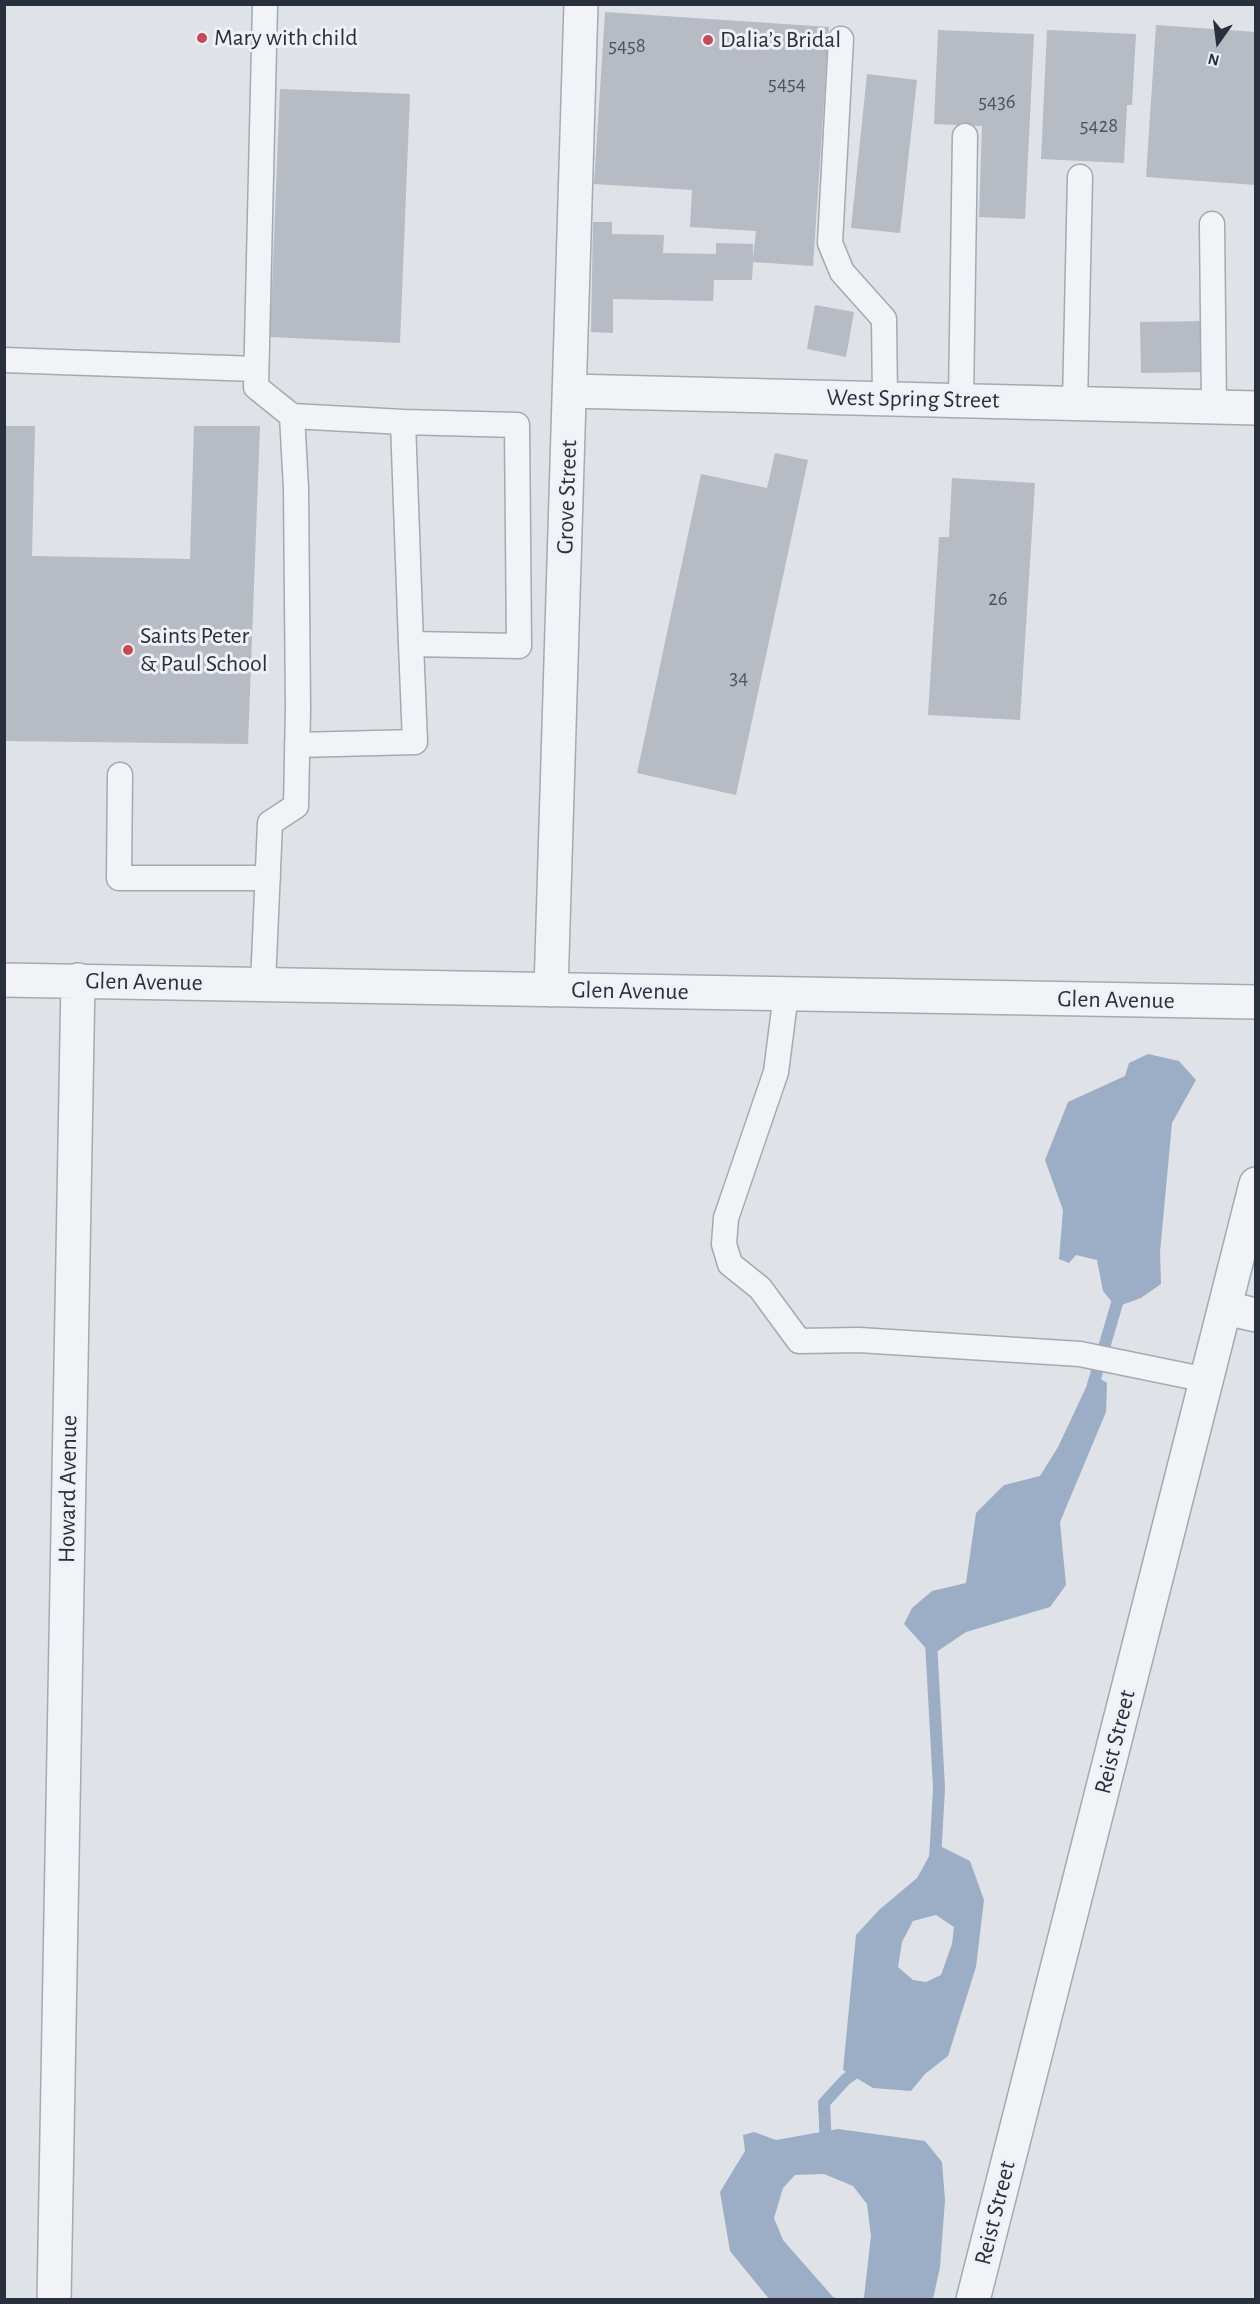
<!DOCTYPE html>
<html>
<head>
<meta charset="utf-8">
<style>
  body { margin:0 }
  #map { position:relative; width:1260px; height:2304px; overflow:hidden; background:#dfe2e7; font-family:"Alegreya Sans",sans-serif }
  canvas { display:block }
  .frame { position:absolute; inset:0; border:6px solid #292f3d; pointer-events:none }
  .north { position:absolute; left:1188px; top:12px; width:60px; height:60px; -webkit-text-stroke:4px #eef1f5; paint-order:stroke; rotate:194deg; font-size:16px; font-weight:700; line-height:24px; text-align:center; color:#292f3d }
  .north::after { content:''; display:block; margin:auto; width:21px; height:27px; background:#292f3d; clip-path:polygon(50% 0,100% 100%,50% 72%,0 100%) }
</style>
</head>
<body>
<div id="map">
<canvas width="1260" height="2304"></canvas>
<div class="frame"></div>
<div class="north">N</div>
</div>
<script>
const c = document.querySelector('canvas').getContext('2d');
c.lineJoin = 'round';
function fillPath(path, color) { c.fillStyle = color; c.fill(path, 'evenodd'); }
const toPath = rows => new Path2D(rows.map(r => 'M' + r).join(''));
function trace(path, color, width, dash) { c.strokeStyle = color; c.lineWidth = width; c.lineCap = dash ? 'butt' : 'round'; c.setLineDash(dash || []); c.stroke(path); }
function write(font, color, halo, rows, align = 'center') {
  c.font = font + ' "Alegreya Sans",sans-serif'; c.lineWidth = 6; c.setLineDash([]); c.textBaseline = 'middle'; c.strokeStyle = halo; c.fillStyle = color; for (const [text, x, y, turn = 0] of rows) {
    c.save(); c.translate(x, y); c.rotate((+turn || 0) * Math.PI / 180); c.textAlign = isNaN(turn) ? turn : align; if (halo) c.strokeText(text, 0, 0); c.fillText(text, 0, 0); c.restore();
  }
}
fillPath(toPath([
  [1148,1054,1179,1061,1196,1080,1172,1123,1160,1252,1161,1284,1141,1298,1116,1307,1103,1291,1097,1260,1076,1255,1069,1263,1059,1259,1063,1210,1045,1160,1068,1102,1125,1076,1129,1063],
  [1096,1376,1107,1383,1106,1412,1060,1522,1066,1585,1050,1607,966,1632,932,1655,904,1624,912,1608,932,1591,966,1583,976,1513,1004,1485,1040,1476,1058,1447,1089,1381],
  [936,1844,970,1861,984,1900,976,1967,948,2056,925,2074,911,2091,873,2088,843,2070,856,1935,879,1910,917,1878],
  [936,1915,954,1927,952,1944,941,1975,926,1982,913,1980,898,1967,902,1942,913,1921],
  [838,2129,925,2141,942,2162,945,2200,940,2267,933,2299,862,2299,864,2297,871,2236,867,2204,853,2186,824,2174,795,2175,783,2188,774,2218,783,2240,833,2297,839,2299,769,2299,730,2251,720,2192,745,2151,743,2135,754,2132,776,2140]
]), '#9baec6');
trace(toPath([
  [1091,1392,1120,1293],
  [931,1641,939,1788,935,1860],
  [826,2146,824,2103,845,2080,865,2065]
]), '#9baec6', 12);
fillPath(toPath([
  [605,12,829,27,813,266,753,262,752,280,714,280,713,301,613,299,613,333,591,332,593,222,612,222,612,234,664,235,663,253,716,254,716,243,753,244,753,258,756,231,690,227,692,190,594,184],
  [1156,25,1256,32,1256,185,1146,177],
  [938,30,1034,34,1025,219,979,217,982,126,934,124],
  [1047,30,1136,34,1132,105,1127,105,1124,163,1041,159],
  [867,74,917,80,900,233,851,228],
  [280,89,410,94,400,343,270,337],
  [815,305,854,312,846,357,807,349],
  [1206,321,1207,372,1141,373,1140,322],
  [4,426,35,426,32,556,190,559,194,426,260,426,248,744,4,741],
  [775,453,808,460,736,795,637,773,701,474,767,488],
  [952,478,1035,483,1020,720,928,715,939,537,949,537]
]), '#b6bbc4');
const service = toPath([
  [841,39,830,243,842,272,884,319,885,399],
  [1212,224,1214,407],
  [4,360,256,369],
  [961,400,965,136],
  [1075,403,1080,177],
  [292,416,403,422],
  [297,745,415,742,411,644,403,422,517,425,519,646,411,644],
  [120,775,119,878,268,878],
  [263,984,270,823,296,806,298,709,296,488,292,416,256,387,265,4],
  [786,994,776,1072,726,1218,724,1244,730,1264,760,1288,799,1341,859,1340,1080,1354,1207,1380]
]);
const minor = toPath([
  [570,391,1256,408],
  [4,980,1256,1002],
  [551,990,581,4],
  [1225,1308,1256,1315],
  [54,2300,78,980],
  [973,2300,1256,1184]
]);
trace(service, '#a5a9b1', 27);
trace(minor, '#a5a9b1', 36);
trace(service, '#f1f3f6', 24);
trace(minor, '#f1f3f6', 33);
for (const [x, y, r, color] of [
  [202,38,6,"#c74958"],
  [708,40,6,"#c74958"],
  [128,650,6,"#c74958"]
]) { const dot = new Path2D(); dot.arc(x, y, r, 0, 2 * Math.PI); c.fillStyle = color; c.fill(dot); trace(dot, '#eef1f5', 2); }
write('21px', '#4c525f', null, [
  ["5458",627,46],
  ["5454",787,84],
  ["5436",997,102],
  ["5428",1099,126],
  ["26",998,599],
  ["34",739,678]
]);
write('24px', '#292f3d', '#eef1f5', [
  ["Mary with child",214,38],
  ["Dalia’s Bridal",720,40],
  ["Saints Peter",140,636],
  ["& Paul School",140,664]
], 'left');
write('24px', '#292f3d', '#eef1f5', [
  ["West Spring Street",913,399,1],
  ["Grove Street",567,497,-88],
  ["Glen Avenue",144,982,1],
  ["Glen Avenue",630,991,1],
  ["Glen Avenue",1116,1000,1],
  ["Howard Avenue",68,1489,-89],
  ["Reist Street",1115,1742,-76],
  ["Reist Street",995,2213,-76]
]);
</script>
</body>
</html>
